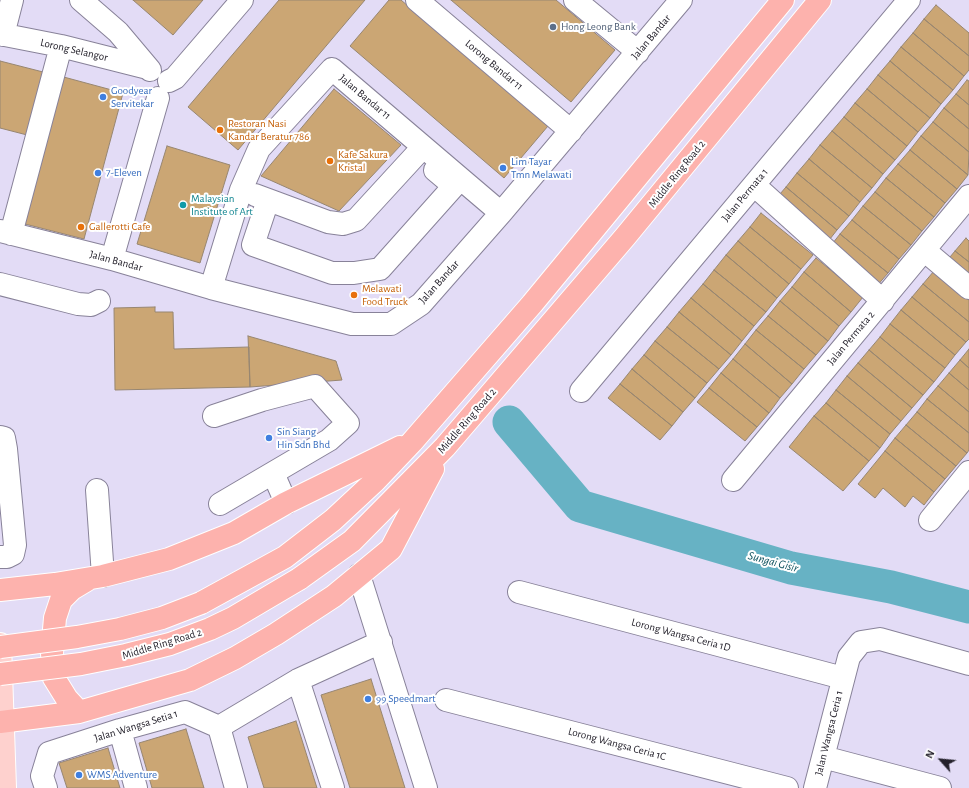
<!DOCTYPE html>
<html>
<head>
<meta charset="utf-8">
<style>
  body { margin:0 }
  #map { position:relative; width:969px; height:788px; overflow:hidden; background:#e3dcf6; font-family:"Alegreya Sans",sans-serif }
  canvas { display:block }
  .north { position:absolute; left:921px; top:740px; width:40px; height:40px; -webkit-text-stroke:3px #fff; paint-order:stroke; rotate:297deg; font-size:11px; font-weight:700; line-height:16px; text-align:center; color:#24212b }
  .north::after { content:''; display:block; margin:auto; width:14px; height:18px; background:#24212b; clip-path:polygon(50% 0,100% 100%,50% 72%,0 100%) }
</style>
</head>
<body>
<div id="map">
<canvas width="969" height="788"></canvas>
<div class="north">N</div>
</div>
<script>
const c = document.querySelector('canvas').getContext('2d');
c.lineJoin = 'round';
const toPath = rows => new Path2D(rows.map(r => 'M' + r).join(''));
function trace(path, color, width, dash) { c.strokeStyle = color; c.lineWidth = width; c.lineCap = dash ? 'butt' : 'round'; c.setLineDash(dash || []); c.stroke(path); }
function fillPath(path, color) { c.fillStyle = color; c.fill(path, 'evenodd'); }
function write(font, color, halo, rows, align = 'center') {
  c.font = font + ' "Alegreya Sans",sans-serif'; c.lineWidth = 4; c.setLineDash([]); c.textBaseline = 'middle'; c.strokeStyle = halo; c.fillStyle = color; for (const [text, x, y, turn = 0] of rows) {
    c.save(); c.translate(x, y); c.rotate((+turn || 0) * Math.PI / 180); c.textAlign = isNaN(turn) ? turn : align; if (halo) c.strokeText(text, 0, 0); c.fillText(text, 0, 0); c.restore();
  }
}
trace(toPath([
  [509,422,580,506,791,568,891,587,969,607]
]), '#67b2c4', 33);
const building = toPath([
  [133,0,203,0,173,35,133,0],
  [279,0,365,0,238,150,188,107,279,0],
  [389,0,401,0,548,126,504,178,350,46,389,0],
  [451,0,556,0,615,50,571,102,451,0],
  [936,5,969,33,969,56,924,19,936,5],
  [924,19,969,56,969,70,964,76,913,33,924,19],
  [913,33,964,76,953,90,901,47,913,33],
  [901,47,953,90,941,104,890,61,901,47],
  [0,61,47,73,31,136,0,128,0,61],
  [890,61,941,104,930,118,878,75,890,61],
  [878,75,930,118,918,132,867,89,878,75],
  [60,76,123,93,84,239,21,223,60,76],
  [967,80,969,81,969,105,956,94,967,80],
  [334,89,401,145,339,211,261,176,334,89],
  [867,89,918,132,907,146,855,103,867,89],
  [956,94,969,105,969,129,944,108,956,94],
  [855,103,907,146,895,160,844,117,855,103],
  [944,108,969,129,969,152,933,122,944,108],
  [844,117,895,160,883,174,832,131,844,117],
  [933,122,969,152,968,175,921,136,933,122],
  [832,131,883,174,872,188,820,145,832,131],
  [921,136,968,175,957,189,910,150,921,136],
  [820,145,872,188,860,202,809,159,820,145],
  [167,146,230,165,200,263,137,244,167,146],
  [910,150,957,189,945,203,898,164,910,150],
  [809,159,860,202,849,216,797,173,809,159],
  [898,164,945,203,934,217,886,178,898,164],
  [797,173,849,216,837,230,786,187,797,173],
  [886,178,934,217,922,231,875,192,886,178],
  [786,187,837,230,826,244,774,201,786,187],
  [875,192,922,231,911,245,863,206,875,192],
  [863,206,911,245,899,259,852,220,863,206],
  [761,213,813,255,801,269,750,227,761,213],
  [852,220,899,259,888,273,840,234,852,220],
  [750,227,801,269,789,284,738,241,750,227],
  [840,234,888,273,876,287,829,248,840,234],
  [966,238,969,241,969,262,955,251,966,238],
  [738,241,789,284,777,298,726,255,738,241],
  [955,251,969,262,969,283,945,263,955,251],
  [726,255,777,298,766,312,714,270,726,255],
  [816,258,863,297,851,312,804,272,816,258],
  [714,270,766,312,754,326,703,284,714,270],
  [934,271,969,300,969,322,923,284,934,271],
  [804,272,851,312,839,326,792,287,804,272],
  [703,284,754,326,742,341,691,298,703,284],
  [923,284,969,322,969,339,966,342,912,297,923,284],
  [792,287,839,326,828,341,780,301,792,287],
  [912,297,966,342,955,355,901,310,912,297],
  [691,298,742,341,731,355,679,312,691,298],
  [780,301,828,341,816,355,768,316,780,301],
  [155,307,155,312,173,312,174,349,249,347,250,387,115,390,114,308,155,307],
  [901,310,955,355,945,368,890,324,901,310],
  [679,312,731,355,719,369,667,327,679,312],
  [768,316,816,355,804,369,756,330,768,316],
  [890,324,945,368,934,382,880,337,890,324],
  [667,327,719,369,707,383,655,341,667,327],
  [756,330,804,369,792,384,745,344,756,330],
  [248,336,336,361,342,380,250,387,248,336],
  [880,337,934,382,923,395,869,350,880,337],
  [655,341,707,383,695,398,644,355,655,341],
  [745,344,792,384,780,398,733,359,745,344],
  [969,349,969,368,960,360,969,349],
  [869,350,923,395,912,408,858,363,869,350],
  [644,355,695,398,683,412,632,369,644,355],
  [733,359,780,398,769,413,721,373,733,359],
  [960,360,969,368,969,390,949,373,960,360],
  [858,363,912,408,901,421,847,376,858,363],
  [632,369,683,412,672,426,620,384,632,369],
  [721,373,769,413,757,427,709,388,721,373],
  [949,373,969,390,969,412,938,386,949,373],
  [847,376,901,421,890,434,836,390,847,376],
  [620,384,672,426,660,440,608,398,620,384],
  [938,386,969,412,969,433,927,399,938,386],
  [709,388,757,427,745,441,697,402,709,388],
  [836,390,890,434,880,448,826,403,836,390],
  [927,399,969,433,969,450,967,453,917,412,927,399],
  [826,403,880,448,869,461,814,416,826,403],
  [917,412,967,453,956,466,906,425,917,412],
  [814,416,869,461,843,491,789,447,814,416],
  [906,425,956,466,945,479,895,438,906,425],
  [895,438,945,479,934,492,885,451,895,438],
  [885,451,934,492,924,505,913,496,905,507,883,488,875,498,858,484,885,451],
  [371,679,405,788,350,788,321,695,371,679],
  [296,721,317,788,264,788,248,737,296,721],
  [186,729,204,788,152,788,139,743,186,729],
  [108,748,120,788,67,788,59,763,108,748]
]);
fillPath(building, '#cba674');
trace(building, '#978671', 1);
const minor = toPath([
  [81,0,118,32,150,70],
  [417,0,571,131],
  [575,0,638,52],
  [0,34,61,46,148,68],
  [3,35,12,0],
  [169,81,175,78,242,0],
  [754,185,883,301],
  [255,195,328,222,343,224,356,220,423,147],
  [268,200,253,245,332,273,354,273,380,269,454,186,435,170],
  [0,231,112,259,211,288,352,324,391,324,421,304,501,213,681,0],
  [11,234,61,46],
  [924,250,969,288],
  [112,259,158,98],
  [0,284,78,304,91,305,99,301],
  [211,288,241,190,259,149,332,69,501,213],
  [581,391,909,0],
  [214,416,262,400,315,386,348,423,329,440,220,504],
  [0,437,4,438,6,449,15,545,13,554,7,557,0,557],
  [273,473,286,503],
  [733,480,969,196],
  [97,490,103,576],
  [930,520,969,472],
  [359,575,426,788],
  [519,592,843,678],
  [298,680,333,788],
  [446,700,787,788],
  [219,727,298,680,381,642],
  [219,727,236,788],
  [120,730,136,788],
  [823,757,940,788],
  [46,788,42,776,49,753,120,730,185,712,219,727],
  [815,788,849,657,861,642,880,639,969,664]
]);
const major = toPath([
  [0,644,5,788]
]);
const highway = toPath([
  [299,579,352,541,445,447,625,237,820,0],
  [0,590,55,584,103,576,169,559,234,533,286,503,400,447],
  [201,603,285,557,333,520,375,481,412,442,532,304,783,0],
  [79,712,67,699,54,678,52,653,55,618,61,600,72,589,87,580],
  [0,722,79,712,190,680,235,658,276,634,334,596,391,549,433,469]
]);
trace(minor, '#888299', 24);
trace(major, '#fff', 24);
trace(highway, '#fff', 24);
trace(minor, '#fff', 22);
trace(major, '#fed1ce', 22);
trace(highway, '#fdb2ad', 22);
const highwayBridge = toPath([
  [0,647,77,637,120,629,162,618,201,603],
  [0,674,81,664,126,655,170,644,210,629,233,618,299,579]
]);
trace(highwayBridge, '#fff', 24, []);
trace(highwayBridge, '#fdb2ad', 22);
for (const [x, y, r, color] of [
  [553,27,4,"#5c6f8a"],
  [103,97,4,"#3f7fe0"],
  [220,130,4,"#e8710a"],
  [330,161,4,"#e8710a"],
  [503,168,4,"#3f7fe0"],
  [98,173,4,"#3f7fe0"],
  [183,205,4,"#0f9aa8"],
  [81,227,4,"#e8710a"],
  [354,295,4,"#e8710a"],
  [269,438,4,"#3f7fe0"],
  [368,699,4,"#3f7fe0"],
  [79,775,4,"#3f7fe0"]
]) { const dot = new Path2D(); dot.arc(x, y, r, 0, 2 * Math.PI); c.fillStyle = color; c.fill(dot); trace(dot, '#fff', 1.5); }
write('11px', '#4e5e75', '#fff', [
  ["Hong Leong Bank",561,27]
], 'left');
write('11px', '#24212b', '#fff', [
  ["Jalan Bandar",651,37,-50],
  ["Lorong Selangor",74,50,13],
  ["Lorong Bandar 11",494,65,40],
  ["Jalan Bandar 11",365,97,40],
  ["Middle Ring Road 2",677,174,-51],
  ["Jalan Permata 1",745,195,-50],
  ["Jalan Bandar",116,261,15],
  ["Jalan Bandar",439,282,-48],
  ["Jalan Permata 2",851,338,-50],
  ["Middle Ring Road 2",467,421,-49],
  ["Lorong Wangsa Ceria 1D",681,635,15],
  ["Middle Ring Road 2",162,644,-17],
  ["Jalan Wangsa Setia 1",136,726,-17],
  ["Jalan Wangsa Ceria 1",829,733,-76],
  ["Lorong Wangsa Ceria 1C",617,744,15]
]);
write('11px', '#366cbe', '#fff', [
  ["Goodyear",111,91],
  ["Servitekar",111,104],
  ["Lim Tayar",511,162],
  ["Tmn Melawati",511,175],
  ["7-Eleven",106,173],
  ["Sin Siang",277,432],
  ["Hin Sdn Bhd",277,445],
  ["99 Speedmart",376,699],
  ["WMS Adventure",87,775]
], 'left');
write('11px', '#c56008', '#fff', [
  ["Restoran Nasi",228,124],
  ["Kandar Beratur 786",228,137],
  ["Kafe Sakura",338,155],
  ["Kristal",338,168],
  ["Gallerotti Cafe",89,227],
  ["Melawati",362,289],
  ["Food Truck",362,302]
], 'left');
write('11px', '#0d838f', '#fff', [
  ["Malaysian",191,199],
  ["Institute of Art",191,212]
], 'left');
write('italic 12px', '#074d59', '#fff', [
  ["Sungai Gisir",773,562,15]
]);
</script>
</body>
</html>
